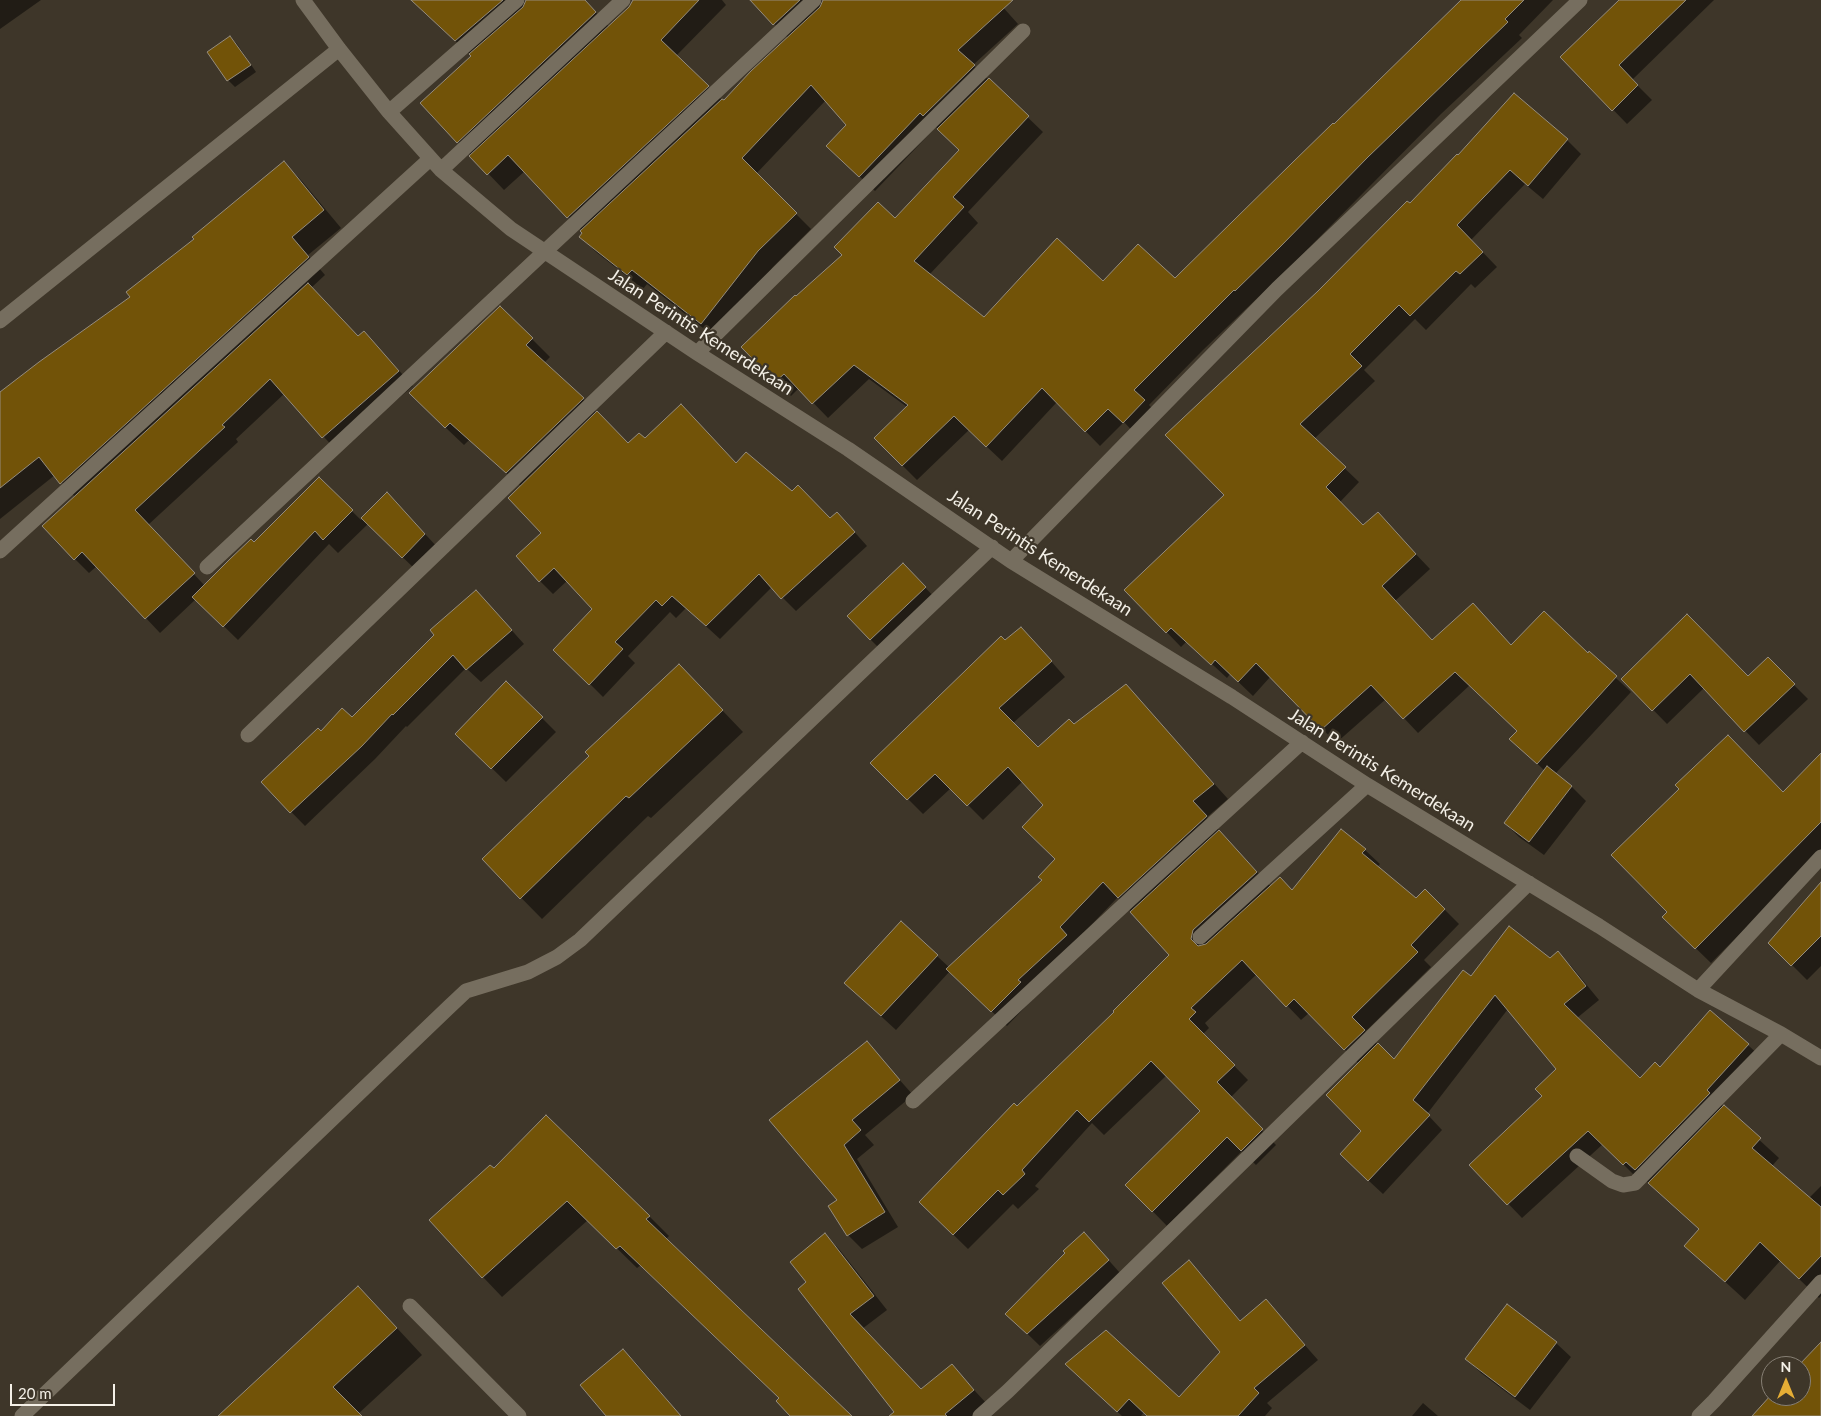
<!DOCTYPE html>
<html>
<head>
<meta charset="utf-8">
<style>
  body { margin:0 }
  #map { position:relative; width:1821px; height:1416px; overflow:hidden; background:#3e3629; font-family:Lato,sans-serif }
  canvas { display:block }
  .north { position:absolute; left:1761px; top:1356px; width:50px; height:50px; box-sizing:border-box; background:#3e3629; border:1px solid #878075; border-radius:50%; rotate:0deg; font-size:14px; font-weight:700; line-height:20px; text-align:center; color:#f4f0e7 }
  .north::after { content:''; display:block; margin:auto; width:18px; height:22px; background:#e5ad35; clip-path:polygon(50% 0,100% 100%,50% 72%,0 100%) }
  .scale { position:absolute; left:10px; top:1384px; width:105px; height:22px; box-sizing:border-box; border:2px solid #f4f0e7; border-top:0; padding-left:6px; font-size:15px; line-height:18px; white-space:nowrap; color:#f4f0e7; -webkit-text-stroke:4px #3e3629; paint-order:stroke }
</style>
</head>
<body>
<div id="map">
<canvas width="1821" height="1416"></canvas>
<div class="north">N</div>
<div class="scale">20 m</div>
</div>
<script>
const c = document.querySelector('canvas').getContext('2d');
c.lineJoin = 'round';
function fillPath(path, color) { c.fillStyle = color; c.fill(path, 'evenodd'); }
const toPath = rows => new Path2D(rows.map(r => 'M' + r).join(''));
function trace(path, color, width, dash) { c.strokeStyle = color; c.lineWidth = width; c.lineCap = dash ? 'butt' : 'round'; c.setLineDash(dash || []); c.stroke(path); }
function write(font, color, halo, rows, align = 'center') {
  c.font = font + ' Lato,sans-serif'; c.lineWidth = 4.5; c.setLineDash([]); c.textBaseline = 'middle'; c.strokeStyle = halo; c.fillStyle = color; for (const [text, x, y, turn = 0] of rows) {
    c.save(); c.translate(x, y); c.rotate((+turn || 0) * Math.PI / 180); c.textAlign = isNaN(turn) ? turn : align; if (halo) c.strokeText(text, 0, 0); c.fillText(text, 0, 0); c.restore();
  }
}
fillPath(toPath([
  [0,0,41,0,0,29],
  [427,0,585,0,609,27,630,8,635,0,722,0,726,5,676,56,724,102,788,38,751,0,1006,0,1001,5,1018,24,973,65,1043,132,968,212,978,223,929,275,984,319,1103,283,1175,279,1463,0,1553,0,1519,35,1522,38,1441,114,1295,262,1203,350,1149,405,1159,416,1138,437,1124,422,1100,446,1057,402,1002,461,969,430,917,480,902,465,907,407,869,379,828,418,799,388,791,396,742,347,895,220,960,150,936,127,875,191,843,161,848,125,826,100,756,174,811,229,773,267,717,339,647,284,643,289,596,252,581,237,584,233,582,231,525,171,504,190,458,142,473,57,440,27],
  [1621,0,1714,0,1632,80,1652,100,1627,124,1562,57],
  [230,37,237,44,256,72,235,87,228,80,209,52],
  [1567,140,1581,154,1543,199,1525,184,1471,240,1497,267,1475,288,1471,284,1426,330,1415,319,1364,370,1375,381,1314,439,1359,482,1340,502,1364,527,1392,529,1430,569,1395,601,1432,641,1512,646,1588,655,1589,653,1631,692,1555,774,1572,787,1586,801,1544,855,1519,837,1505,823,1545,771,1526,753,1518,731,1470,685,1418,733,1386,699,1336,743,1271,676,1253,696,1230,674,1227,678,1187,641,1181,647,1126,590,1225,495,1410,205],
  [284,163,301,180,341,228,308,255,325,275,311,288,359,337,364,332,413,386,337,451,284,394,236,439,238,442,148,525,205,586,254,544,319,479,361,520,387,493,439,549,417,571,368,524,338,553,329,544,238,640,196,599,160,633,97,566,89,573,75,559,76,498,55,475,0,519,0,394,132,297],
  [532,339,550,357,544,363,583,399,628,445,645,440,737,464,792,492,831,519,850,527,867,546,796,611,772,587,720,639,686,608,676,618,670,612,628,656,635,663,603,697,555,649,594,609,568,580,553,594,540,581,543,533,521,486,469,440,464,445,428,411],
  [917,579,939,602,884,653,870,639],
  [489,605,524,644,481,682,466,668,407,727,406,726,375,759,305,826,262,782,321,733,352,719],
  [1687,616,1748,677,1782,673,1808,699,1759,745,1704,688,1667,724,1623,679],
  [1005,642,1035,643,1065,677,1013,723,1038,749,1074,726,1140,701,1228,799,1207,817,1271,887,1293,891,1365,850,1380,864,1377,867,1416,900,1425,890,1459,924,1424,960,1431,967,1365,1032,1394,1061,1471,977,1550,960,1558,953,1572,967,1599,1000,1577,1018,1640,1080,1660,1069,1748,1045,1762,1058,1720,1104,1779,1158,1772,1166,1809,1198,1821,1186,1821,1296,1819,1298,1780,1261,1745,1300,1686,1246,1700,1229,1640,1175,1637,1178,1603,1144,1522,1218,1471,1165,1544,1096,1557,1069,1508,1009,1427,1114,1442,1130,1383,1194,1355,1168,1363,1131,1359,1064,1309,1013,1301,1020,1257,974,1205,1023,1209,1028,1203,1034,1248,1080,1230,1098,1276,1145,1256,1165,1242,1151,1167,1226,1127,1185,1202,1111,1167,1075,1104,1135,1092,1123,1035,1186,1039,1189,1018,1209,1013,1204,968,1249,920,1202,1116,1012,1170,955,1118,897,1074,943,1034,998,1007,1026,950,971,896,1030,860,997,901,923,950,968,1044,881,1056,859,1045,805,1023,781,983,820,951,788,923,814,872,763],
  [700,687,743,732,651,818,648,816,542,919,483,859],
  [542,718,556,732,506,782,457,734],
  [1821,755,1821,852,1711,963,1679,932,1783,794],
  [1821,884,1821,966,1807,980,1770,943],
  [867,1043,913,1095,865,1135,874,1145,857,1159,898,1227,862,1249,848,1235,839,1200,771,1120],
  [494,1170,649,1216,669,1236,666,1239,850,1416,791,1416,780,1399,641,1265,637,1268,588,1220,502,1297,483,1277],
  [825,1235,839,1249,887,1310,862,1329,922,1391,952,1366,987,1404,972,1416,899,1416,808,1282],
  [1096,1246,1120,1273,1040,1346,1007,1314],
  [1189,1262,1203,1276,1241,1322,1266,1301,1318,1360,1267,1403,1272,1408,1265,1416,1148,1416,1144,1412,1141,1416,1122,1416,1081,1378,1180,1398,1222,1352],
  [1507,1306,1556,1343,1571,1357,1530,1410,1481,1373,1467,1359],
  [384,1314,422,1355,358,1414,360,1416,245,1416],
  [623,1350,637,1364,681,1416,608,1416],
  [1423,1403,1438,1416,1412,1416]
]), '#0007');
const building = toPath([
  [411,0,503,0,455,41,411,0],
  [526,0,585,0,596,12,457,143,420,103,471,56,469,54,523,7,526,0],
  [633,0,699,0,661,40,709,86,567,218,508,155,487,175,469,156,629,7,633,0],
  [750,0,800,0,773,25,750,0],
  [823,0,1013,0,958,50,975,65,923,116,920,113,859,177,826,146,846,125,811,85,742,158,797,213,758,251,701,324,632,270,627,275,579,237,582,233,580,231,722,99,724,100,751,71,820,7,823,0],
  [1461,0,1524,0,1505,19,1508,22,1368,157,1280,247,1235,291,1234,290,1134,390,1145,400,1123,423,1108,409,1085,432,1042,388,986,447,954,416,902,466,874,438,908,405,854,365,812,404,784,374,775,382,741,347,795,295,796,296,842,255,834,247,878,202,895,218,959,150,937,129,989,78,1029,116,953,197,964,207,914,261,984,317,1057,238,1103,281,1138,244,1175,278,1291,164,1333,123,1334,124,1461,0],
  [1619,0,1686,0,1619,65,1638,85,1612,111,1560,57,1619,0],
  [230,36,251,65,227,81,207,52,230,36],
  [1514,93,1568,139,1528,186,1510,170,1457,225,1483,252,1460,274,1456,271,1410,316,1399,305,1350,354,1362,366,1300,424,1346,467,1326,487,1363,525,1378,512,1416,554,1382,586,1432,640,1473,603,1511,645,1544,611,1588,653,1589,651,1617,676,1537,764,1509,739,1517,731,1455,672,1403,719,1371,685,1321,730,1256,663,1238,682,1215,660,1211,665,1171,628,1166,633,1124,590,1224,495,1165,435,1318,291,1407,201,1410,203,1457,154,1458,155,1514,93],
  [284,161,324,210,292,237,309,257,60,484,39,457,0,488,0,392,39,362,130,297,126,292,194,239,192,237,284,161],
  [308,283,358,336,364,331,399,371,322,438,270,379,222,425,225,427,135,510,195,573,145,619,82,552,74,560,42,526,308,283],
  [500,306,533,338,526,345,584,398,506,473,450,423,445,428,409,393,500,306],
  [681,404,736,463,746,452,792,491,798,485,830,518,837,512,855,532,781,599,759,574,706,626,672,596,662,606,656,600,615,642,623,649,589,685,553,650,592,609,554,568,539,582,516,556,541,533,508,498,597,411,628,443,639,433,645,438,681,404],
  [319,477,353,510,323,540,315,531,223,627,192,597,229,560,251,539,254,542,319,477],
  [387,492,425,534,402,558,361,518,387,492],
  [903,563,926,587,870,640,847,616,903,563],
  [476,590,512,630,466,670,453,655,393,715,392,714,362,746,290,813,261,782,318,728,321,731,342,708,352,717,434,635,430,630,476,590],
  [1687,614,1748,676,1768,657,1795,684,1744,732,1690,674,1652,711,1621,679,1687,614],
  [1021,627,1052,661,999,708,1038,747,1069,719,1074,724,1126,684,1214,784,1193,801,1207,816,1118,898,1103,882,1060,927,1067,935,1018,980,1021,982,991,1012,946,969,1042,880,1038,877,1055,859,1022,827,1043,805,1008,767,967,806,935,774,907,800,870,763,1001,636,1005,640,1021,627],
  [679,664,723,710,629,798,626,796,520,899,482,859,589,756,585,752,679,664],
  [506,681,543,717,491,769,455,734,506,681],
  [1728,735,1783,792,1821,753,1821,822,1695,949,1662,917,1667,912,1611,855,1679,789,1675,785,1728,735],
  [1547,766,1572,786,1529,842,1504,823,1547,766],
  [1341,829,1366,849,1362,853,1416,898,1425,889,1445,909,1411,945,1418,952,1352,1017,1365,1030,1344,1050,1294,999,1286,1007,1242,960,1191,1008,1196,1012,1189,1019,1235,1065,1217,1082,1263,1129,1241,1151,1227,1137,1152,1212,1125,1185,1200,1111,1151,1061,1089,1122,1077,1110,1022,1170,1025,1174,1003,1195,998,1190,953,1235,919,1202,1014,1103,1017,1106,1114,1012,1113,1011,1169,955,1130,912,1219,830,1257,872,1193,930,1191,939,1198,946,1206,944,1280,877,1292,890,1341,829],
  [1821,882,1821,936,1791,966,1768,943,1821,882],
  [901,921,938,955,881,1016,844,983,901,921],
  [1509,926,1550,958,1558,951,1586,986,1564,1004,1640,1078,1655,1062,1660,1067,1710,1010,1749,1044,1707,1090,1710,1093,1635,1170,1626,1162,1623,1165,1588,1131,1507,1205,1469,1165,1542,1096,1535,1089,1556,1069,1495,995,1413,1100,1430,1115,1368,1181,1340,1154,1361,1131,1326,1095,1378,1043,1394,1059,1463,970,1471,976,1509,926],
  [867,1041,900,1080,852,1120,861,1130,844,1145,885,1212,847,1236,828,1206,837,1200,769,1120,867,1041],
  [1724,1105,1761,1138,1752,1148,1821,1207,1821,1256,1799,1279,1760,1242,1725,1282,1684,1246,1699,1229,1648,1183,1724,1105],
  [546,1115,650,1216,646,1219,852,1416,790,1416,776,1401,779,1398,620,1246,616,1249,567,1201,482,1278,429,1220,490,1165,494,1168,546,1115],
  [1084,1232,1109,1260,1027,1334,1005,1314,1065,1253,1063,1251,1084,1232],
  [825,1233,874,1296,850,1314,921,1389,952,1364,974,1390,945,1414,947,1416,889,1416,894,1412,798,1289,806,1282,790,1262,825,1233],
  [1189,1260,1240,1321,1266,1299,1305,1345,1254,1388,1259,1393,1238,1416,1147,1416,1129,1399,1117,1412,1065,1364,1106,1330,1179,1397,1220,1352,1162,1283,1189,1260],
  [358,1286,397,1328,333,1387,362,1416,218,1416,358,1286],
  [1507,1304,1557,1342,1515,1397,1465,1359,1507,1304],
  [1821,1342,1821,1416,1752,1416,1771,1395,1801,1396,1801,1366,1798,1366,1821,1342],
  [623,1349,681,1416,606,1416,580,1385,623,1349]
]);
fillPath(building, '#725308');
trace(building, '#958c7d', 1);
trace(toPath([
  [303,0,339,49,389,112,441,170,511,229,697,353,848,449,1011,561,1232,697,1367,785,1599,926,1698,990,1781,1034,1821,1058],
  [389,112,517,0],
  [441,170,623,0],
  [0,321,339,49],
  [697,353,1023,31],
  [0,551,430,159],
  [1011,561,1277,289,1580,0],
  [207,567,814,0],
  [248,735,666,332],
  [1200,937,1367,785],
  [1698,990,1821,857],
  [913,1101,1140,890,1302,742],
  [1577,1156,1612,1181,1623,1185,1635,1183,1781,1034],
  [410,1306,519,1416],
  [22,1416,449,1007,466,991,528,972,557,957,580,940,992,547],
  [980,1416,1008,1391,1529,883],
  [1699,1416,1714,1401,1821,1282]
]), '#766e5f', 15);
write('18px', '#f4f0e7', '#3e3629', [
  ["Jalan Perintis Kemerdekaan",701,332,33],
  ["Jalan Perintis Kemerdekaan",1040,553,33],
  ["Jalan Perintis Kemerdekaan",1382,770,32]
]);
</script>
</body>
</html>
